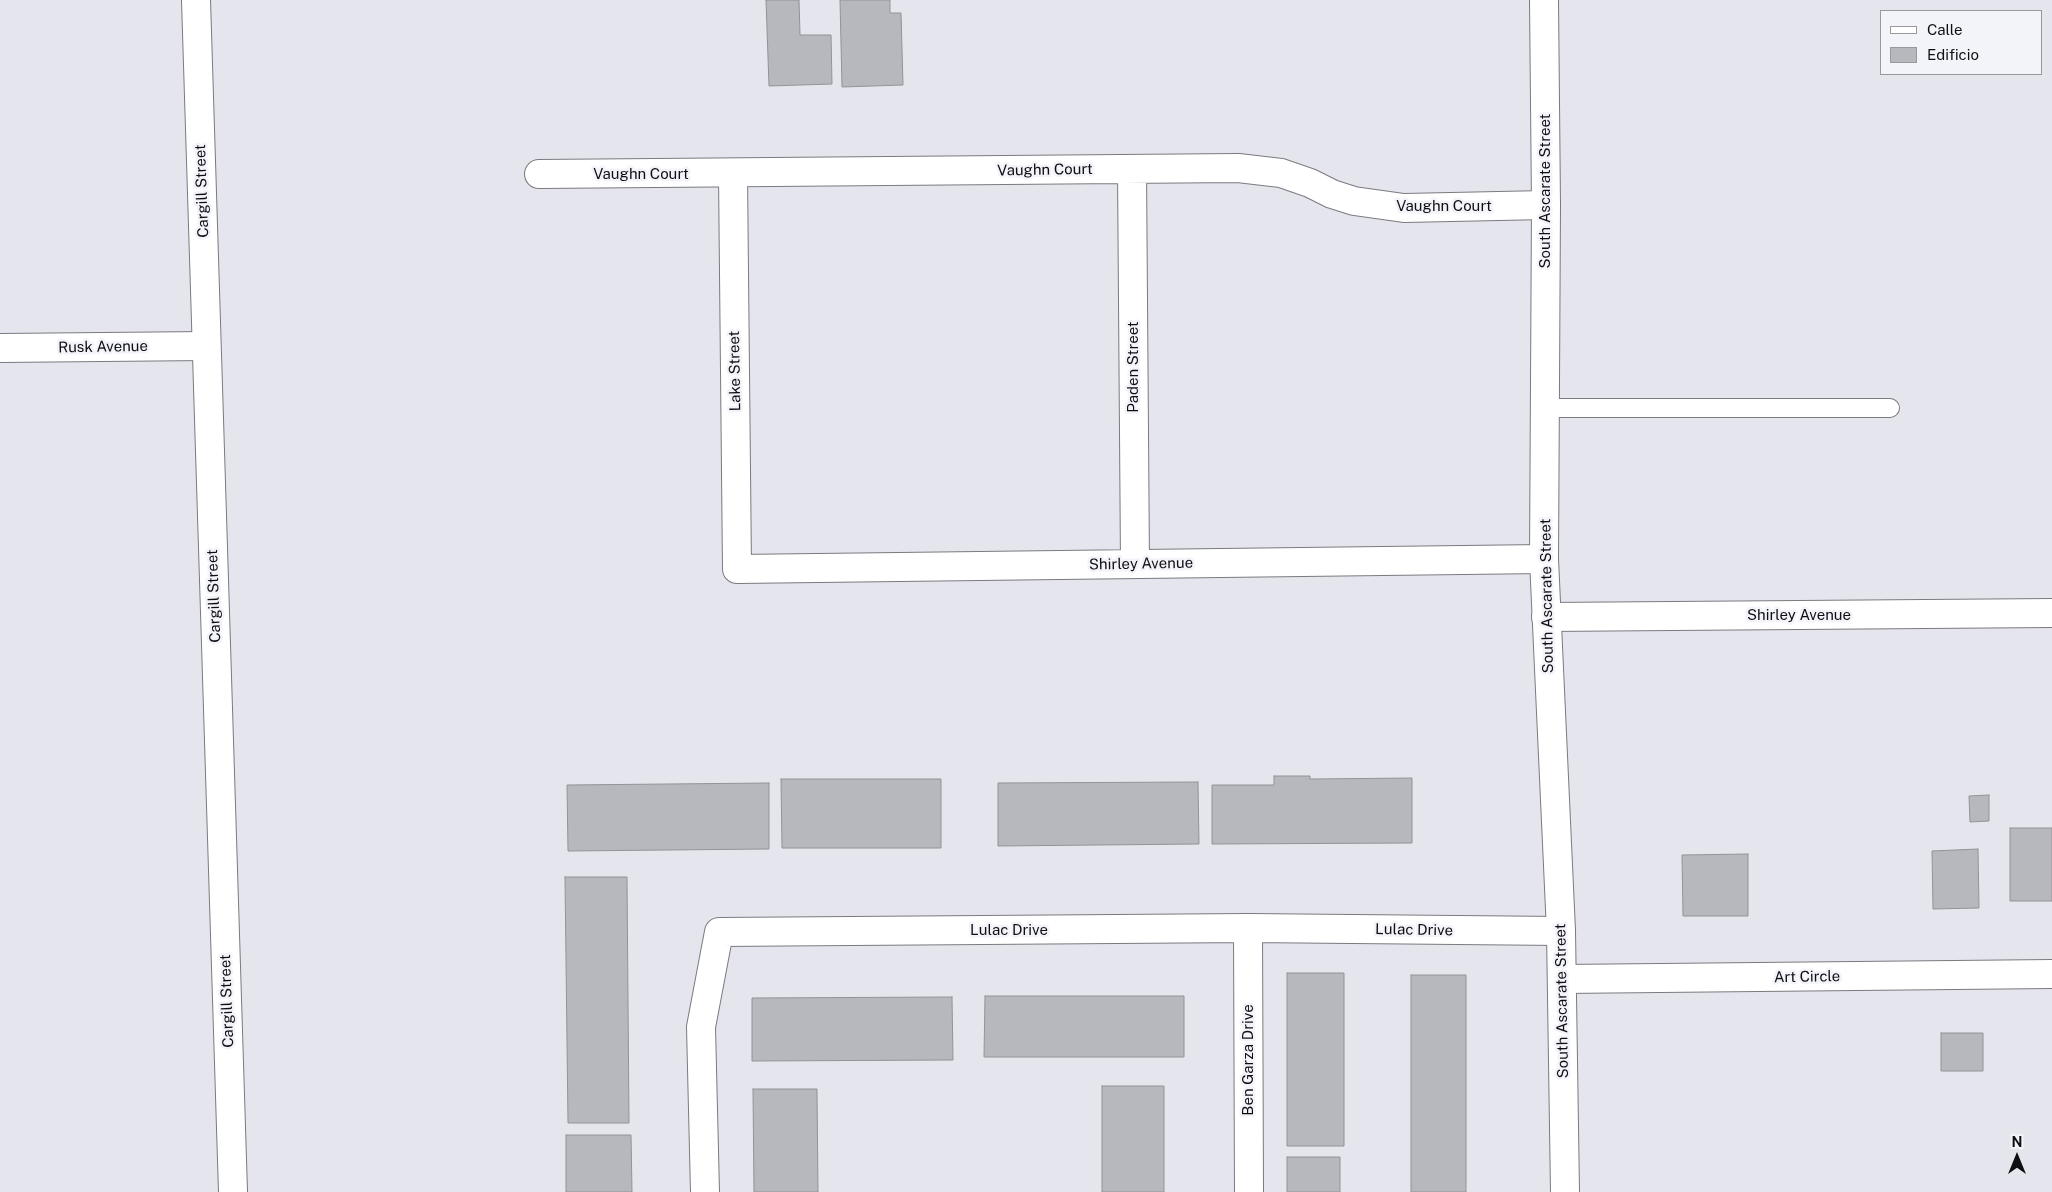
<!DOCTYPE html>
<html>
<head>
<meta charset="utf-8">
<style>
  body { margin:0 }
  #map { position:relative; width:2052px; height:1192px; overflow:hidden; background:#e5e6ed; font-family:"Public Sans",sans-serif }
  canvas { display:block }
  .legend { position:absolute; left:1880px; top:10px; width:162px; height:65px; box-sizing:border-box; background:#f3f3fa; border:1px solid #98989d; margin:0; padding:6px 9px; list-style:none; font-size:15px; color:#0f0f12 }
  .legend li { display:flex; align-items:center; gap:10px; height:25px }
  .legend b { width:25px; border:1px solid #98989d }
  .north { position:absolute; left:1992px; top:1132px; width:50px; height:50px; -webkit-text-stroke:4px #f3f3fa; paint-order:stroke; rotate:0deg; font-size:14px; font-weight:700; line-height:20px; text-align:center; color:#0f0f12 }
  .north::after { content:''; display:block; margin:auto; width:18px; height:22px; background:#0f0f12; clip-path:polygon(50% 0,100% 100%,50% 72%,0 100%) }
</style>
</head>
<body>
<div id="map">
<canvas width="2052" height="1192"></canvas>
<ul class="legend">
<li><b style="height:6px;background:#fff"></b>Calle</li>
<li><b style="height:14px;background:#b7b7be"></b>Edificio</li>
</ul>
<div class="north">N</div>
</div>
<script>
const c = document.querySelector('canvas').getContext('2d');
c.lineJoin = 'round';
function fillPath(path, color) { c.fillStyle = color; c.fill(path, 'evenodd'); }
const toPath = rows => new Path2D(rows.map(r => 'M' + r).join(''));
function trace(path, color, width, dash) { c.strokeStyle = color; c.lineWidth = width; c.lineCap = dash ? 'butt' : 'round'; c.setLineDash(dash || []); c.stroke(path); }
function write(font, color, halo, rows, align = 'center') {
  c.font = font + ' "Public Sans",sans-serif'; c.lineWidth = 5; c.setLineDash([]); c.textBaseline = 'middle'; c.strokeStyle = halo; c.fillStyle = color; for (const [text, x, y, turn = 0] of rows) {
    c.save(); c.translate(x, y); c.rotate((+turn || 0) * Math.PI / 180); c.textAlign = isNaN(turn) ? turn : align; if (halo) c.strokeText(text, 0, 0); c.fillText(text, 0, 0); c.restore();
  }
}
const building = toPath([
  [766,0,799,0,800,35,831,35,832,84,769,86,766,0],
  [840,0,890,0,890,13,901,13,903,85,842,87,840,0],
  [1274,776,1310,776,1310,779,1412,778,1412,843,1212,844,1212,785,1274,785,1274,776],
  [781,779,941,779,941,848,782,848,781,779],
  [1198,782,1199,844,998,846,998,783,1198,782],
  [769,783,769,849,568,851,567,785,769,783],
  [1989,795,1989,821,1970,822,1969,796,1989,795],
  [2010,828,2052,828,2052,901,2010,901,2010,828],
  [1978,849,1979,908,1933,909,1932,851,1978,849],
  [1748,854,1748,916,1683,916,1682,855,1748,854],
  [565,877,627,877,629,1123,568,1123,565,877],
  [1287,973,1344,973,1344,1146,1287,1146,1287,973],
  [1411,975,1466,975,1466,1192,1411,1192,1411,975],
  [985,996,1184,996,1184,1057,984,1057,985,996],
  [952,997,953,1060,752,1061,752,998,952,997],
  [1941,1033,1983,1033,1983,1071,1941,1071,1941,1033],
  [1102,1086,1164,1086,1164,1192,1102,1192,1102,1086],
  [753,1089,817,1089,818,1192,754,1192,753,1089],
  [566,1135,631,1135,632,1192,566,1192,566,1135],
  [1287,1157,1340,1157,1340,1192,1287,1192,1287,1157]
]);
fillPath(building, '#b7b7be');
trace(building, '#929298', 1);
const service = toPath([
  [1545,408,1890,408]
]);
const minor = toPath([
  [1132,169,1135,564],
  [539,174,1238,168,1281,173,1310,183,1332,194,1354,201,1404,208,1546,205],
  [733,174,737,569,1544,559],
  [0,348,206,346],
  [1546,617,2052,613],
  [1248,928,1249,1192],
  [1562,979,2052,974],
  [705,1192,701,1027,719,932,1248,928,1561,931]
]);
const tertiary = toPath([
  [196,0,233,1192],
  [1544,0,1546,205,1544,559,1561,931,1565,1192]
]);
trace(service, '#7a7a80', 20);
trace(minor, '#7a7a80', 30);
trace(tertiary, '#7a7a80', 30);
trace(service, '#fff', 18);
trace(minor, '#fff', 28);
trace(tertiary, '#fff', 28);
write('15px', '#0f0f12', '#f3f3fa', [
  ["Vaughn Court",1045,170,-1],
  ["Vaughn Court",641,174],
  ["Cargill Street",202,191,-92],
  ["South Ascarate Street",1545,191,-90],
  ["Vaughn Court",1444,206],
  ["Rusk Avenue",103,347,-1],
  ["Paden Street",1133,367,-90],
  ["Lake Street",735,371,-91],
  ["Shirley Avenue",1141,564,-1],
  ["Cargill Street",214,596,-92],
  ["South Ascarate Street",1547,596,-91],
  ["Shirley Avenue",1799,615],
  ["Lulac Drive",1009,930],
  ["Lulac Drive",1414,930,1],
  ["Art Circle",1807,977,-1],
  ["Cargill Street",227,1001,-92],
  ["South Ascarate Street",1562,1001,-91],
  ["Ben Garza Drive",1248,1060,-90]
]);
</script>
</body>
</html>
